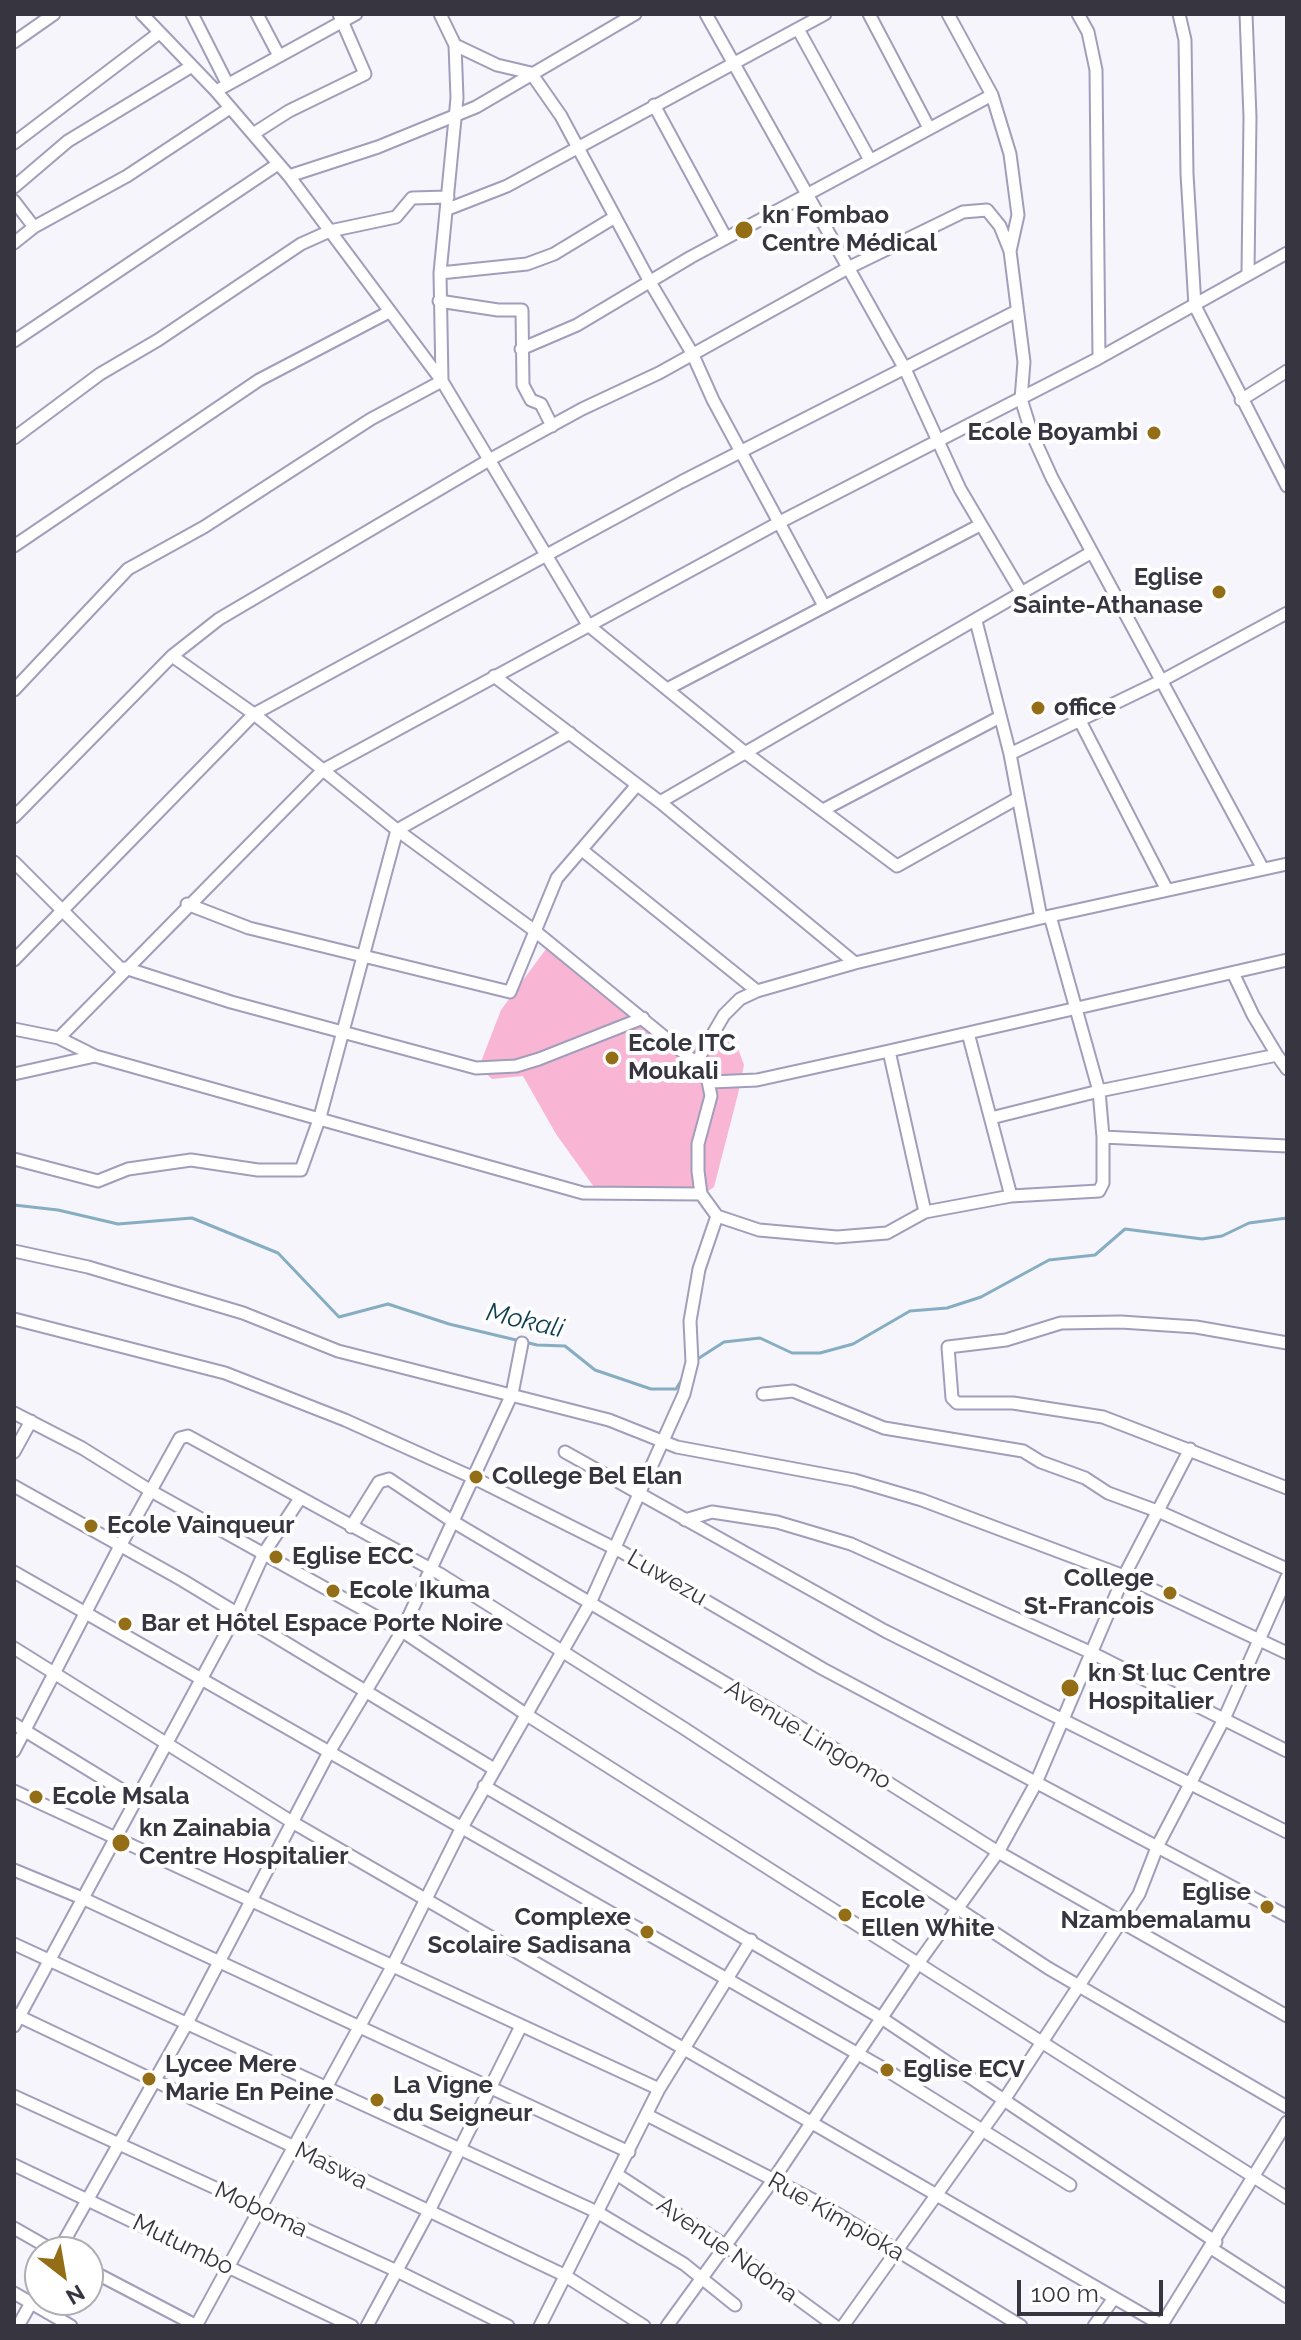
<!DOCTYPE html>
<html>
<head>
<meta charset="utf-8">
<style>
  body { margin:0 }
  #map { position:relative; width:1301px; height:2340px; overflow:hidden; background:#f5f5fb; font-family:Raleway,sans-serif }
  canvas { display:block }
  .frame { position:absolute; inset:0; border:16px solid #363540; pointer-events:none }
  .north { position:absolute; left:24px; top:2236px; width:80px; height:80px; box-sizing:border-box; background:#fff; border:2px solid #afaeb3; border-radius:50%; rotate:149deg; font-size:22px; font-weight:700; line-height:32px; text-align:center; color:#363540 }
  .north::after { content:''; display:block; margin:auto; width:28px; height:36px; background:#946e16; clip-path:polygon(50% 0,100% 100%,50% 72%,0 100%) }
  .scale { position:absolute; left:1017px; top:2280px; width:146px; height:36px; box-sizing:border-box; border:4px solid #363540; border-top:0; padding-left:10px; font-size:24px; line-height:28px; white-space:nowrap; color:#363540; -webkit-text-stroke:6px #fff; paint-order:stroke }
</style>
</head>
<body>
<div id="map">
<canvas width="1301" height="2340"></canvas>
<div class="frame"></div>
<div class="north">N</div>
<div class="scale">100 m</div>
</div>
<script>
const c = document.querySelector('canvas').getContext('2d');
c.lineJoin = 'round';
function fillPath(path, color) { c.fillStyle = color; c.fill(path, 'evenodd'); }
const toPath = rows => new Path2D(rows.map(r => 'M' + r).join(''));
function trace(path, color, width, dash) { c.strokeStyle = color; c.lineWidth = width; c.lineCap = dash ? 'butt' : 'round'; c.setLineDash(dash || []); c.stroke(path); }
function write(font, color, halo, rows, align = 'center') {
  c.font = font + ' Raleway,sans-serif'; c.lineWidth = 8; c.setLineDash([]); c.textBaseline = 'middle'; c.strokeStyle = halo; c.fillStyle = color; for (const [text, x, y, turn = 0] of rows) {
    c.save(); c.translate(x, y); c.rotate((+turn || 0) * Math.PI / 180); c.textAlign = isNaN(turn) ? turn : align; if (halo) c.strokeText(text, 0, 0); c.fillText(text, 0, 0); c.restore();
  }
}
fillPath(toPath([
  [546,949,682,1044,726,1040,737,1046,744,1065,738,1094,714,1187,699,1197,599,1194,556,1134,523,1076,492,1079,479,1067,501,1010]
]), '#f9b5d4');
trace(toPath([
  [14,1205,58,1210,118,1224,192,1218,278,1253,339,1317,388,1304,449,1324,537,1345,565,1346,595,1370,651,1389,676,1389,684,1376],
  [696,1360,724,1342,760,1338,792,1353,820,1353,853,1344,910,1311,947,1308,981,1297,1049,1260,1095,1255,1125,1229,1202,1239,1222,1236,1249,1223,1287,1218]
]), '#86adc2', 3);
const minor = toPath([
  [142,14,216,91,289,176,442,381,588,625,743,751,897,866,1018,798],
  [192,14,227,83],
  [257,14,278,54],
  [440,14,455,45,457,98,440,273,442,380],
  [706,14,905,369,960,489,1021,592],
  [869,14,929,128],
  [948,14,992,95,1010,154,1018,215,1010,251,1024,362,1021,399,1032,434,1052,478,1263,869],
  [1078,14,1088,32,1096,70,1099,358],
  [1179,14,1185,40,1187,174,1195,306,1287,486],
  [1246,14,1250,117,1248,272],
  [798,29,870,160],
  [14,42,54,14],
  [455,45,497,65,531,73,561,116,650,282,692,353,713,400,823,604],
  [216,91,356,14],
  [654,105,726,238],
  [253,134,289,111,365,74,339,14],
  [14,143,159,33],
  [289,176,378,147,476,107,635,14],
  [14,187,68,141,192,66],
  [14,201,34,227],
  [448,209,507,186,825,14],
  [14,243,34,227,127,176,230,108],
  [440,273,527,264,554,254,615,217],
  [439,301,498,310,522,310,523,385,531,400,541,404,552,426],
  [14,341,278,164],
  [521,349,577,325,691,257,992,95],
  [1241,400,1287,371],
  [14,438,100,374,158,340,301,244,330,231,396,217,412,198,448,197],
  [14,546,259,380,389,312],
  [976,621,1010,754,1041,918],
  [172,656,254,714,397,830,535,931,706,1071,711,1096,698,1144,698,1171,701,1194,717,1216,699,1269,690,1321,692,1362,684,1394,590,1603,461,1829,393,1965,196,2326],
  [494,676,660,802,855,963],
  [669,688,980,525],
  [14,690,128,569,204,527,371,419,442,381],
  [1080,721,1167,890],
  [1010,754,1163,680,1287,613],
  [660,802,1092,552],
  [823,810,998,718],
  [14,817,172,656,219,619,489,460,582,409,659,373,848,268,963,212,987,210,1000,226,1010,251],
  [582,850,757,991],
  [14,862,123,971],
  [187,904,249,928,510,992,557,878,637,785],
  [14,960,254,714,681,482,1015,312],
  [125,968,231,1002,476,1068,516,1066,539,1059,643,1018],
  [1234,975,1253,1015,1277,1055],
  [14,1029,59,1038,95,1056,583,1193,701,1194],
  [968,1033,1287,960],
  [59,1038,323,770,778,523,1099,358,1287,253],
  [889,1051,968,1033,1011,1196],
  [697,1061,724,1015,740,999,757,991,855,963,1041,918,1287,864],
  [14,1074,95,1056],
  [711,1082,757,1080,889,1051,925,1212,1011,1196,1099,1191,1103,1183,1103,1137,1099,1091,1050,916],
  [991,1118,1099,1091,1277,1055,1287,1069],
  [1103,1137,1287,1146],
  [14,1159,98,1181,128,1169,191,1160,258,1170,301,1170,320,1117,397,830,570,733],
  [717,1216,759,1230,837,1237,887,1233,925,1212],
  [14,1251,88,1267,243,1313,338,1351,609,1420,677,1447,854,1480,922,1500,1124,1576,1287,1653],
  [14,1319,225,1373,345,1420,474,1478,622,1552,823,1669,1287,1916],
  [1287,1343,1196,1327,1121,1322,1061,1323,1006,1340,948,1347,952,1398,957,1403,1013,1403,1103,1417,1287,1488],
  [763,1394,793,1391,884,1428,1023,1451,1041,1462,1085,1478,1108,1493,1160,1512,1287,1569],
  [14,1413,82,1448,151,1491,402,1631,527,1715,1287,2198],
  [14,1452,31,1421],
  [565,1452,885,1631,1287,1832],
  [14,1486,182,1580,494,1769],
  [685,1520,712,1512,777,1522,851,1544,1092,1653,1287,1751],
  [351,1527,379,1482,389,1479,452,1521,803,1729,998,1852,1287,2016],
  [14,1572,888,2071,1070,2185],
  [14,1648,292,1822,1163,2326],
  [14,1724,135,1798],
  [14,1751,120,1546,180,1438,188,1436,440,1574,685,1729,1048,1968,1287,2107],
  [484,1786,883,2019,1216,2242],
  [14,1791,659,2089],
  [14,1870,82,1898,629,2152],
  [14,1944,597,2212,684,2264,735,2305],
  [14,2014,564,2275,644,2326],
  [14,2026,237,1613,264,1553,299,1500],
  [14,2096,397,2271,508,2326],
  [647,2115,821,2204,1021,2326],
  [14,2165,352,2326],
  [618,2175,726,2246,835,2326],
  [14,2228,56,2252],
  [1211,2248,1287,2297],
  [58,2252,186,2025,328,1754,402,1631,512,1394,522,1343],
  [88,2269,197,2326],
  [14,2293,71,2326],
  [18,2326,40,2287],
  [367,2326,429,2211,521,2026],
  [540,2326,659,2089,751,1940],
  [667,2326,773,2180,919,1962,998,1852,1035,1785,1124,1576,1190,1449],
  [843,2326,1004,2100,1139,1894,1158,1845,1224,1719,1287,1577],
  [1094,2326,1114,2298],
  [1161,2326,1287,2122]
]);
trace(minor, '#a09eba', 15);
trace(minor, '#fff', 11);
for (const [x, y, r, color] of [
  [744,230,10,"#946e16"],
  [1154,433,8,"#946e16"],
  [1219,592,8,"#946e16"],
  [1038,708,8,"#946e16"],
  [612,1058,8,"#946e16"],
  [476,1477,8,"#946e16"],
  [91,1526,8,"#946e16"],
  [276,1557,8,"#946e16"],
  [333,1591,8,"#946e16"],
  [1170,1593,8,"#946e16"],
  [125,1624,8,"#946e16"],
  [1070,1688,10,"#946e16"],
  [36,1797,8,"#946e16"],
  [121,1843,10,"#946e16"],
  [1267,1907,8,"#946e16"],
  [845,1915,8,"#946e16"],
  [647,1932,8,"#946e16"],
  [887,2070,8,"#946e16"],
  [149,2079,8,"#946e16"],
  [377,2100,8,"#946e16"]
]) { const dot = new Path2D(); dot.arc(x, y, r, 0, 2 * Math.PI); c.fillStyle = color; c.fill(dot); trace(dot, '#fff', 3); }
write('bold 24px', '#363540', '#fff', [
  ["kn Fombao",762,216],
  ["Centre Médical",762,244],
  ["Ecole Boyambi",1138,433,"right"],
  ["Eglise",1203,578,"right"],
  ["Sainte-Athanase",1203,606,"right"],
  ["office",1054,708],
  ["Ecole ITC",628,1044],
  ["Moukali",628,1072],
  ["College Bel Elan",492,1477],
  ["Ecole Vainqueur",107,1526],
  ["Eglise ECC",292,1557],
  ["College",1154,1579,"right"],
  ["St-Francois",1154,1607,"right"],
  ["Ecole Ikuma",349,1591],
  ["Bar et Hôtel Espace Porte Noire",141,1624],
  ["kn St luc Centre",1088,1674],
  ["Hospitalier",1088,1702],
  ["Ecole Msala",52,1797],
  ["kn Zainabia",139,1829],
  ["Centre Hospitalier",139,1857],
  ["Eglise",1251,1893,"right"],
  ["Nzambemalamu",1251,1921,"right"],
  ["Ecole",861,1901],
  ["Ellen White",861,1929],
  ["Complexe",631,1918,"right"],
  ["Scolaire Sadisana",631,1946,"right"],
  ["Lycee Mere",165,2065],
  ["Marie En Peine",165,2093],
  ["Eglise ECV",903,2070],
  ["La Vigne",393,2086],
  ["du Seigneur",393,2114]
], 'left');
write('24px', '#363540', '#fff', [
  ["Luwezu",667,1578,30],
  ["Avenue Lingomo",808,1735,31],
  ["Maswa",331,2166,26],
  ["Moboma",261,2210,25],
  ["Rue Kimpioka",836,2217,30],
  ["Mutumbo",183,2245,26],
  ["Avenue Ndona",727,2250,35]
]);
write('italic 26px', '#0f3e4f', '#fff', [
  ["Mokali",525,1321,13]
]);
</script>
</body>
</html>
